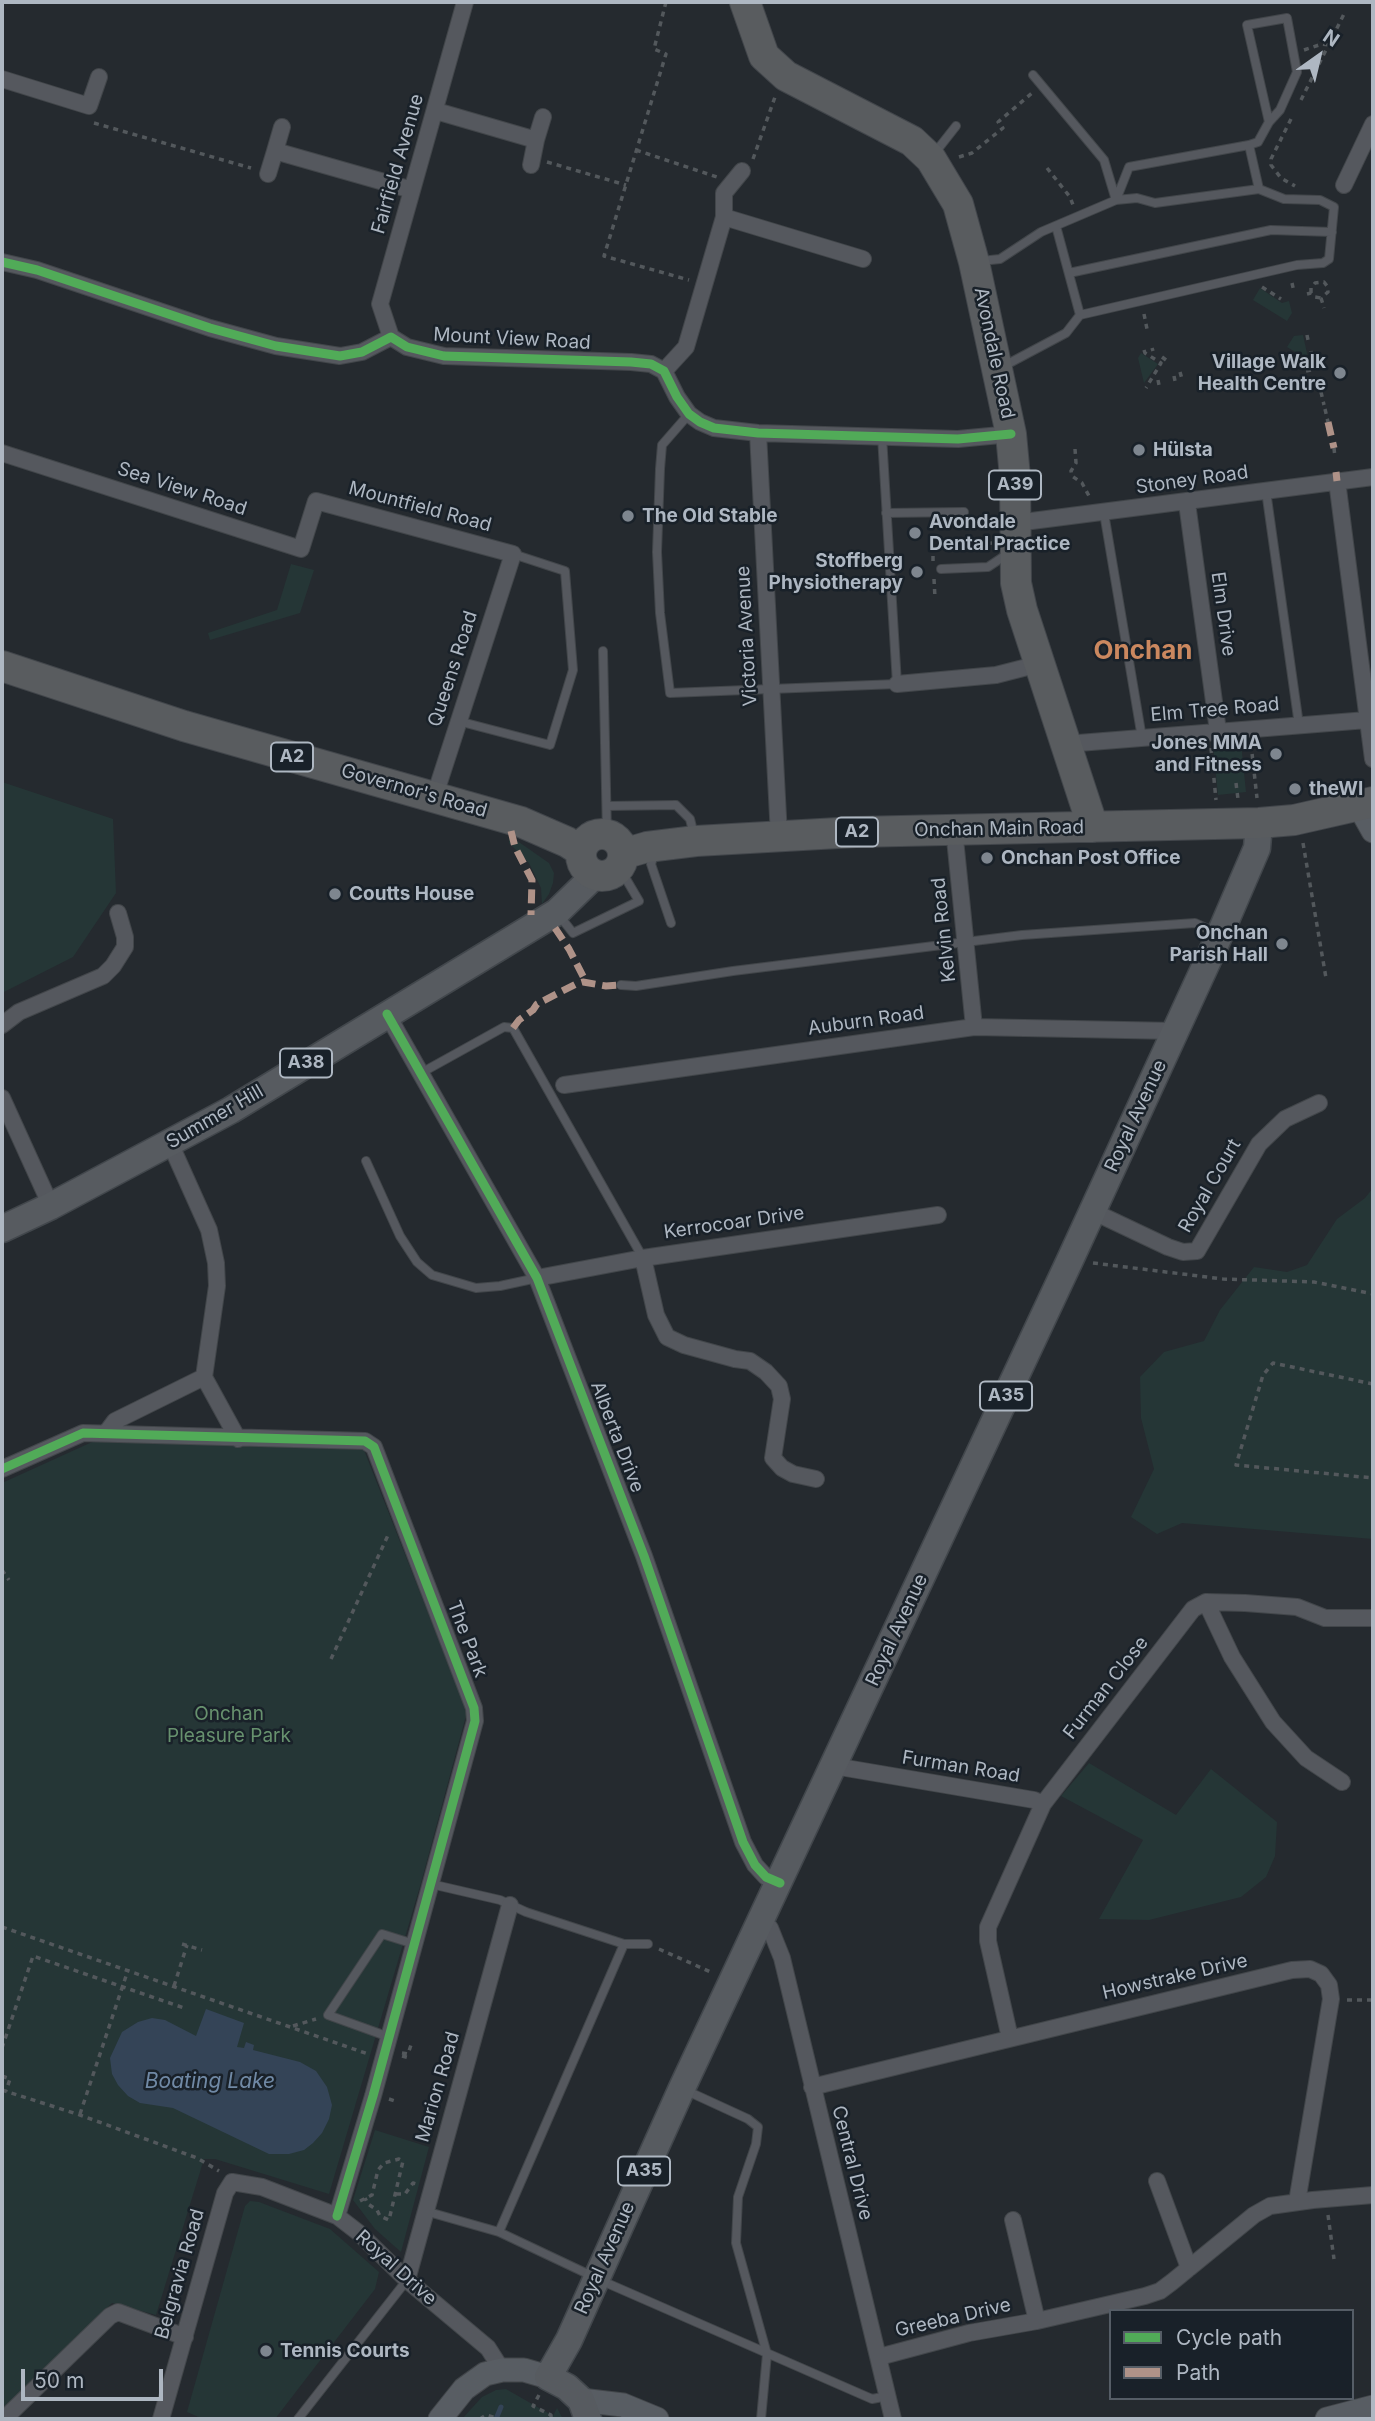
<!DOCTYPE html>
<html>
<head>
<meta charset="utf-8">
<style>
  body { margin:0 }
  #map { position:relative; width:1375px; height:2421px; overflow:hidden; background:#252a2f; font-family:Inter,sans-serif }
  canvas { display:block }
  .frame { position:absolute; inset:0; border:4px solid #aeb7c2; pointer-events:none }
  .legend { position:absolute; left:1109px; top:2309px; width:245px; height:91px; box-sizing:border-box; background:#192129; border:2px solid #555d66; margin:0; padding:9px 12px; list-style:none; font-size:21px; color:#aeb7c2 }
  .legend li { display:flex; align-items:center; gap:14px; height:35px }
  .legend b { width:35px; border:2px solid #555d66 }
  .north { position:absolute; left:1284px; top:21px; width:70px; height:70px; -webkit-text-stroke:5px #192129; paint-order:stroke; rotate:34deg; font-size:19px; font-weight:700; line-height:28px; text-align:center; color:#aeb7c2 }
  .north::after { content:''; display:block; margin:auto; width:24px; height:32px; background:#aeb7c2; clip-path:polygon(50% 0,100% 100%,50% 72%,0 100%) }
  .scale { position:absolute; left:21px; top:2369px; width:142px; height:32px; box-sizing:border-box; border:4px solid #aeb7c2; border-top:0; padding-left:9px; font-size:21px; line-height:24px; white-space:nowrap; color:#aeb7c2; -webkit-text-stroke:5px #192129; paint-order:stroke }
</style>
</head>
<body>
<div id="map">
<canvas width="1375" height="2421"></canvas>
<div class="frame"></div>
<ul class="legend">
<li><b style="height:9px;background:#51ab58"></b>Cycle path</li>
<li><b style="height:9px;background:#af9288"></b>Path</li>
</ul>
<div class="north">N</div>
<div class="scale">50 m</div>
</div>
<script>
const c = document.querySelector('canvas').getContext('2d');
c.lineJoin = 'round';
function fillPath(path, color) { c.fillStyle = color; c.fill(path, 'evenodd'); }
const toPath = rows => new Path2D(rows.map(r => 'M' + r).join(''));
function trace(path, color, width, dash) { c.strokeStyle = color; c.lineWidth = width; c.lineCap = dash ? 'butt' : 'round'; c.setLineDash(dash || []); c.stroke(path); }
function write(font, color, halo, rows, align = 'center') {
  c.font = font + ' Inter,sans-serif'; c.lineWidth = 5; c.setLineDash([]); c.textBaseline = 'middle'; c.strokeStyle = halo; c.fillStyle = color; for (const [text, x, y, turn = 0] of rows) {
    c.save(); c.translate(x, y); c.rotate((+turn || 0) * Math.PI / 180); c.textAlign = isNaN(turn) ? turn : align; if (halo) c.strokeText(text, 0, 0); c.fillText(text, 0, 0); c.restore();
  }
}
fillPath(toPath([
  [1260,288,1282,303,1289,301,1292,313,1287,321,1253,300],
  [1303,335,1310,367,1305,368,1300,365,1297,353,1287,347,1294,336],
  [1141,353,1158,364,1144,383,1138,358],
  [291,564,314,570,300,613,210,640,208,633,277,610],
  [1241,743,1246,792,1218,795,1213,746],
  [2,782,113,819,116,893,73,957,2,993],
  [509,837,516,840,549,863,554,873,553,883,549,894,542,904,541,888,529,863,509,843],
  [1373,1188,1373,1539,1182,1523,1157,1534,1131,1517,1154,1469,1141,1418,1140,1377,1164,1352,1204,1341,1220,1310,1254,1267,1287,1272,1307,1265,1337,1219,1365,1198],
  [101,1438,364,1450,467,1712,421,1883,329,2194,215,2159,204,2159,156,2315,112,2303,2,2412,2,1483],
  [1089,1763,1176,1815,1211,1769,1277,1822,1275,1856,1266,1877,1241,1897,1149,1920,1099,1919,1143,1840,1061,1796],
  [375,2130,429,2147,401,2252,375,2229,353,2200],
  [250,2201,259,2202,330,2229,379,2272,375,2289,275,2419,203,2419,187,2412,245,2206],
  [506,2389,553,2416,557,2408,563,2419,462,2419,482,2397,496,2390]
]), '#253636');
fillPath(toPath([
  [206,2009,244,2023,237,2047,244,2048,246,2042,254,2045,253,2050,300,2062,316,2071,327,2087,332,2105,329,2119,322,2133,313,2143,304,2150,289,2154,269,2154,173,2108,140,2103,128,2096,118,2085,112,2074,110,2058,122,2032,138,2022,152,2018,165,2020,196,2036]
]), '#344457');
trace(toPath([
  [496,2419,501,2407]
]), '#344457', 5);
const lane = toPath([
  [1033,75,1104,160,1116,200],
  [1249,145,1258,142,1269,122,1280,110,1297,72,1287,18,1247,25,1269,122],
  [934,154,956,126],
  [1056,226,1080,315],
  [981,261,1000,259,1041,232,1116,200,1137,198,1155,203,1259,189],
  [1069,273,1271,230,1332,232],
  [1002,367,1066,333,1080,315,1297,265,1323,263,1329,259,1334,207,1320,200,1284,199,1259,189,1249,145,1129,167,1116,200],
  [689,414,662,445,660,469,657,552,660,613,670,693,897,684,882,436],
  [1266,491,1299,725],
  [886,513,964,512],
  [1104,513,1142,738],
  [941,569,988,567,1003,557,1008,557],
  [603,651,607,834],
  [458,721,550,745,573,670,565,571,513,554],
  [607,806,676,805,690,819,694,835],
  [655,852,651,864,671,923],
  [558,914,573,933,639,901,619,867],
  [621,985,636,986,733,971,1022,935,1195,923,1217,933],
  [421,1073,504,1027,513,1028,643,1258],
  [366,1161,400,1236,417,1262,432,1275,476,1288,500,1286,537,1278],
  [431,1884,500,1900,526,1912,624,1944,648,1944],
  [389,2037,328,2015,382,1934,414,1944],
  [685,2090,748,2119,758,2127,756,2144,738,2197,736,2243,767,2354,761,2419],
  [425,2211,499,2232,609,2284,872,2399,888,2396],
  [499,2232,624,1944],
  [298,2419,407,2280]
]);
const street = toPath([
  [2,79,89,106,99,77],
  [436,111,536,140,531,165],
  [282,127,275,151,412,190],
  [536,140,543,117],
  [268,174,275,151],
  [1344,185,1373,124],
  [724,217,863,259],
  [2,262,37,270,210,328,276,346,340,356,362,352,391,337,407,347,444,356,631,362,651,364,664,371,677,397,689,414,700,422,714,428,758,433,958,439,1011,434],
  [391,337,380,304,465,2],
  [664,371,686,347,724,217,724,193,742,171],
  [758,433,779,836],
  [2,453,301,549,316,501,513,554,434,798],
  [1337,481,1373,759],
  [1187,503,1218,731],
  [1016,523,1373,477],
  [897,684,996,675,1039,664],
  [1066,744,1367,720],
  [954,829,974,1027],
  [387,1014,537,1278,644,1556,743,1842,755,1865,766,1877,780,1883],
  [2,1025,19,1012,103,976,113,966,125,947,125,937,118,913],
  [564,1085,974,1027,1175,1031],
  [2,1098,51,1206],
  [170,1143,209,1230,216,1263,217,1286,204,1377,238,1439],
  [1092,1211,1168,1247,1183,1252,1197,1251,1259,1144,1285,1119,1319,1103],
  [643,1258,656,1315,667,1337,684,1345,735,1359,750,1361,766,1372,779,1386,782,1399,773,1458,782,1468,793,1474,816,1479],
  [537,1278,643,1258,938,1215],
  [106,1433,115,1421,204,1377],
  [2,1469,83,1433,365,1441,374,1447,474,1708,475,1721,373,2096,337,2216],
  [1206,1602,1232,1657,1273,1722,1306,1758,1342,1782],
  [834,1766,1034,1800,1043,1804],
  [760,1923,770,1928,782,1958,893,2419],
  [1010,2038,988,1941,988,1927,1043,1804,1193,1609,1206,1602,1245,1603,1297,1607,1325,1618,1373,1618],
  [812,2087,1292,1970,1310,1969,1321,1974,1329,1985,1331,1999,1297,2202],
  [1157,2181,1189,2268],
  [1013,2220,1037,2321],
  [407,2280,510,1905],
  [879,2357,969,2333,1037,2321,1145,2296,1160,2291,1172,2282,1254,2215,1270,2206,1313,2200,1373,2195],
  [4,2419,110,2316,118,2312,185,2337],
  [161,2419,225,2193,232,2182,262,2187,337,2216,359,2233,407,2280,488,2348,502,2370]
]);
const secondary = toPath([
  [1359,806,1373,831],
  [581,2400,623,2405,657,2419],
  [440,2419,464,2389,485,2374,502,2370,524,2370,548,2377],
  [1327,2419,1373,2407]
]);
const primary = toPath([
  [2,1229,51,1206,231,1110,557,912,595,875],
  [588,2419,581,2400,567,2387,548,2377,569,2340,682,2088,1070,1260,1220,934,1257,848,1259,823]
]);
const highway = toPath([
  [745,2,764,56,786,76,912,141,931,159,958,204,974,262,1011,434,1015,477,1016,583,1022,610,1093,827],
  [2,666,184,726,521,822,567,842,581,851],
  '581 855a21 21 0 1 1 42 0a21 21 0 1 1-42 0Z',
  [623,854,647,847,696,841,856,832,1259,823,1294,820,1373,802]
]);
trace(lane, '#42464a', 10);
trace(street, '#42464a', 18);
trace(secondary, '#42464a', 25);
trace(primary, '#42474c', 29);
trace(highway, '#42464b', 32);
trace(toPath([
  [666,2,654,49,666,54,604,256,689,280],
  [1304,50,1322,44,1329,45],
  [1301,100,1344,14],
  [1291,119,1271,159,1271,165,1281,178,1295,186],
  [94,123,251,168],
  [636,150,717,177],
  [959,157,972,153,1003,128,998,122,1032,93],
  [753,159,775,97],
  [547,162,626,185],
  [1047,168,1070,197,1073,205],
  [1292,283,1294,292],
  [1262,287,1281,299],
  [1311,293,1311,288,1315,283,1324,282,1327,286,1328,292,1321,298],
  [1307,294,1311,293,1315,297,1321,298],
  [1321,298,1324,308],
  [1144,314,1147,329],
  [1307,335,1308,340],
  [1152,348,1153,351],
  [1144,350,1145,353,1161,363,1146,388],
  [1311,351,1312,356],
  [1162,357,1166,360],
  [1306,371,1311,370],
  [1180,372,1182,379],
  [1174,376,1175,381],
  [1158,380,1159,385],
  [1321,392,1324,405],
  [1325,409,1328,422],
  [1334,448,1335,458],
  [1075,449,1076,463,1071,471,1072,476,1082,483,1089,496],
  [933,561,933,548,992,543],
  [934,579,935,598],
  [1251,744,1257,798],
  [1211,748,1216,800],
  [1236,783,1238,799],
  [1303,843,1326,978],
  [1093,1263,1223,1279,1314,1282,1373,1294],
  [1373,1384,1273,1363,1263,1375,1236,1465,1373,1478],
  [2,1570,9,1580],
  [331,1659,389,1533],
  [2,1927,368,2054],
  [182,1944,202,1950],
  [659,1949,713,1973],
  [174,1986,187,1945],
  [1347,2000,1373,2000],
  [293,2026,316,2019],
  [2,2048,33,1956,187,2009],
  [402,2053,408,2054,411,2045],
  [402,2056,410,2058],
  [2,2076,10,2079,6,2091],
  [2,2090,80,2115,197,2158,219,2171],
  [389,2099,398,2102],
  [80,2114,128,1970],
  [396,2194,405,2194,413,2183,417,2184],
  [360,2201,372,2195,378,2170,384,2163,399,2159,403,2161,389,2220,380,2216,377,2210,368,2204,365,2198],
  [1328,2215,1334,2259],
  [539,2395,533,2406,551,2415,551,2419],
  [480,2419,486,2415,500,2419]
]), '#53585c', 3.5, [5, 5]);
trace(lane, '#55585e', 8);
trace(street, '#55585e', 16);
trace(secondary, '#585d63', 23);
trace(primary, '#575b60', 26);
trace(highway, '#595c5f', 30);
trace(toPath([
  [1328,422,1334,448],
  [1336,472,1337,481],
  [511,831,515,847,532,880,531,915],
  [555,928,569,949,585,980],
  [513,1028,519,1020,533,1010,537,1004,576,984,583,982,606,986,621,985]
]), '#af9288', 7, [14, 7]);
trace(toPath([
  [2,262,37,270,210,328,276,346,340,356,362,352,391,337,407,347,444,356,631,362,651,364,664,371,677,397,689,414,700,422,714,428,758,433,958,439,1011,434],
  [387,1014,537,1278,644,1556,743,1842,755,1865,766,1877,780,1883],
  [2,1469,83,1433,365,1441,374,1447,474,1708,475,1721,373,2096,337,2216]
]), '#51ab58', 9);
for (const [x, y, r, color] of [
  [1340,373,7,"#7e868f"],
  [1139,450,7,"#7e868f"],
  [628,516,7,"#7e868f"],
  [915,533,7,"#7e868f"],
  [917,572,7,"#7e868f"],
  [1276,754,7,"#7e868f"],
  [1295,789,7,"#7e868f"],
  [987,858,7,"#7e868f"],
  [335,894,7,"#7e868f"],
  [1282,944,7,"#7e868f"],
  [266,2351,7,"#7e868f"]
]) { const dot = new Path2D(); dot.arc(x, y, r, 0, 2 * Math.PI); c.fillStyle = color; c.fill(dot); trace(dot, '#192129', 2.5); }
for (const [x, y, w] of [
  [1015,485,52],
  [292,757,42],
  [857,832,42],
  [306,1063,52],
  [1006,1396,52],
  [644,2171,52]
]) { const box = new Path2D(); box.roundRect(x - w / 2, y - 14.5, w, 29, 5); c.fillStyle = '#192129'; c.fill(box); trace(box, '#aeb7c2', 2); }
write('bold 18px', '#aeb7c2', null, [
  ["A39",1015,485],
  ["A2",292,757],
  ["A2",857,832],
  ["A38",306,1063],
  ["A35",1006,1396],
  ["A35",644,2171]
]);
write('19px', '#aeb7c2', '#192129', [
  ["Fairfield Avenue",398,164,-74],
  ["Mount View Road",512,339,3],
  ["Avondale Road",994,353,78],
  ["Stoney Road",1192,480,-8],
  ["Sea View Road",182,489,18],
  ["Mountfield Road",420,507,15],
  ["Elm Drive",1223,614,82],
  ["Victoria Avenue",747,636,-93],
  ["Queens Road",453,669,-72],
  ["Elm Tree Road",1215,710,-5],
  ["Governor's Road",414,791,16],
  ["Onchan Main Road",999,829,-1],
  ["Kelvin Road",944,930,-96],
  ["Auburn Road",866,1021,-8],
  ["Royal Avenue",1136,1116,-65],
  ["Summer Hill",215,1117,-30],
  ["Royal Court",1210,1186,-60],
  ["Kerrocoar Drive",734,1223,-8],
  ["Alberta Drive",617,1437,69],
  ["Royal Avenue",897,1630,-65],
  ["The Park",467,1639,69],
  ["Furman Close",1106,1688,-52],
  ["Furman Road",961,1767,9],
  ["Howstrake Drive",1175,1977,-13],
  ["Marion Road",438,2087,-74],
  ["Central Drive",852,2163,76],
  ["Royal Avenue",605,2258,-66],
  ["Royal Drive",396,2268,42],
  ["Belgravia Road",180,2274,-74],
  ["Greeba Drive",953,2318,-13]
]);
write('bold 19px', '#aeb7c2', '#192129', [
  ["Village Walk",1326,362,"right"],
  ["Health Centre",1326,384,"right"],
  ["Hülsta",1153,450],
  ["The Old Stable",642,516],
  ["Avondale",929,522],
  ["Dental Practice",929,544],
  ["Stoffberg",903,561,"right"],
  ["Physiotherapy",903,583,"right"],
  ["Jones MMA",1262,743,"right"],
  ["and Fitness",1262,765,"right"],
  ["theWI",1309,789],
  ["Onchan Post Office",1001,858],
  ["Coutts House",349,894],
  ["Onchan",1268,933,"right"],
  ["Parish Hall",1268,955,"right"],
  ["Tennis Courts",280,2351]
], 'left');
write('19px', '#67916e', '#192129', [
  ["Onchan",229,1714],
  ["Pleasure Park",229,1736]
]);
write('italic 21px', '#7089a5', '#192129', [
  ["Boating Lake",210,2082]
]);
write('bold 26px', '#cb885f', '#192129', [
  ["Onchan",1143,651]
]);
</script>
</body>
</html>
